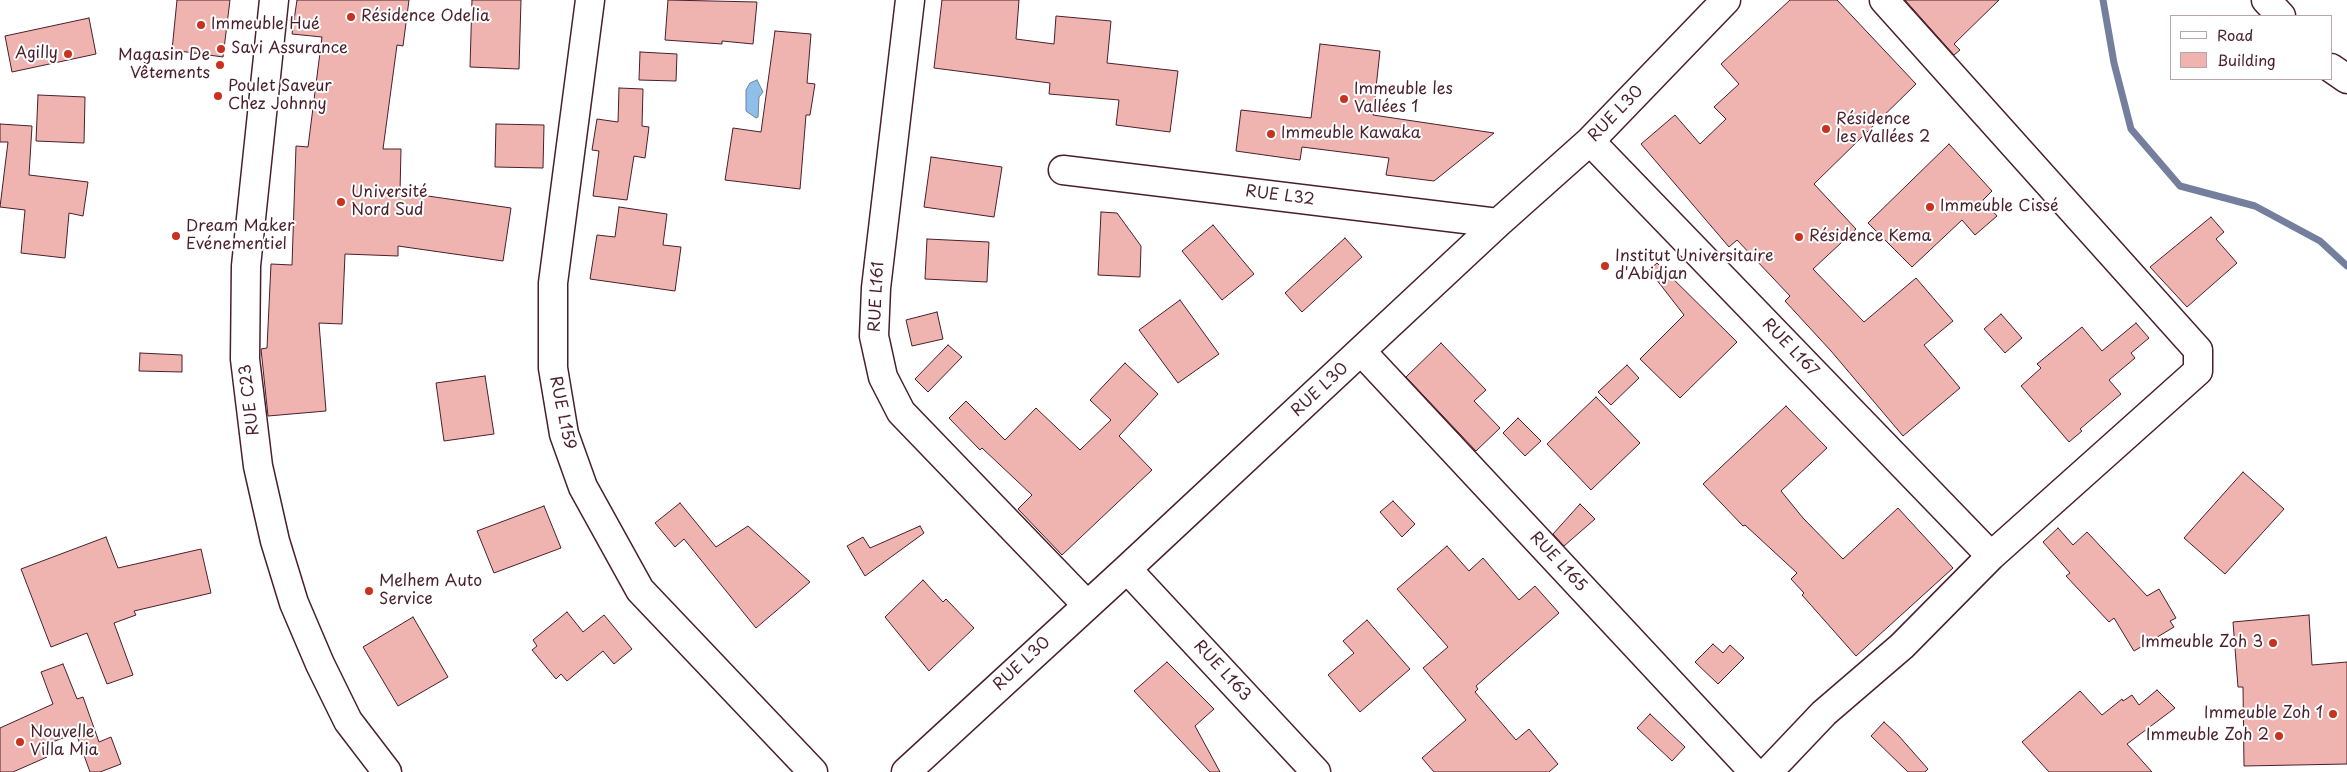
<!DOCTYPE html>
<html>
<head>
<meta charset="utf-8">
<style>
  body { margin:0 }
  #map { position:relative; width:2347px; height:772px; overflow:hidden; background:#fff; font-family:"Playpen Sans",sans-serif }
  canvas { display:block }
  .legend { position:absolute; left:2170px; top:15px; width:162px; height:65px; box-sizing:border-box; background:#fff; border:1px solid #b7a5aa; margin:0; padding:6px 9px; list-style:none; font-size:15px; color:#4a1f2b }
  .legend li { display:flex; align-items:center; gap:10px; height:25px }
  .legend b { width:25px; border:1px solid #b7a5aa }
</style>
</head>
<body>
<div id="map">
<canvas width="2347" height="772"></canvas>
<ul class="legend">
<li><b style="height:6px;background:#fff"></b>Road</li>
<li><b style="height:14px;background:#efb4af"></b>Building</li>
</ul>
</div>
<script>
const c = document.querySelector('canvas').getContext('2d');
c.lineJoin = 'round';
function fillPath(path, color) { c.fillStyle = color; c.fill(path, 'evenodd'); }
const toPath = rows => new Path2D(rows.map(r => 'M' + r).join(''));
function trace(path, color, width, dash) { c.strokeStyle = color; c.lineWidth = width; c.lineCap = dash ? 'butt' : 'round'; c.setLineDash(dash || []); c.stroke(path); }
function write(font, color, halo, rows, align = 'center') {
  c.font = font + ' "Playpen Sans",sans-serif'; c.lineWidth = 4; c.setLineDash([]); c.textBaseline = 'middle'; c.strokeStyle = halo; c.fillStyle = color; for (const [text, x, y, turn = 0] of rows) {
    c.save(); c.translate(x, y); c.rotate((+turn || 0) * Math.PI / 180); c.textAlign = isNaN(turn) ? turn : align; if (halo) c.strokeText(text, 0, 0); c.fillText(text, 0, 0); c.restore();
  }
}
const water = toPath([
  [757,80,763,92,759,97,758,117,756,118,746,111,746,90,750,83,757,80]
]);
fillPath(water, '#8ebfe9');
trace(water, '#737f9d', 1);
trace(toPath([
  [2103,0,2114,63,2131,129,2180,186,2255,206,2320,241,2347,266]
]), '#737f9d', 7);
const building = toPath([
  [177,0,230,0,223,57,172,50,177,0],
  [297,0,409,0,403,46,397,45,383,149,401,149,400,192,511,208,503,261,398,246,398,256,345,254,342,324,319,323,326,411,268,416,261,349,267,348,271,264,292,265,296,146,308,147,322,37,292,34,297,0],
  [472,0,521,0,519,69,470,67,472,0],
  [668,0,757,2,753,44,722,41,722,44,665,40,668,0],
  [942,0,1019,0,1016,39,1054,44,1056,16,1111,21,1107,63,1178,71,1170,132,1116,125,1119,100,1049,94,1050,83,934,68,942,0],
  [1790,0,1837,0,1916,84,1814,184,1856,229,1813,269,1864,322,1916,278,1953,321,1924,345,1960,388,1903,436,1831,351,1785,301,1790,296,1737,240,1729,247,1641,144,1675,115,1700,144,1726,119,1714,107,1739,84,1721,64,1790,0],
  [1905,0,1999,0,1954,44,1960,50,1954,55,1905,0],
  [89,18,96,54,12,72,5,36,89,18],
  [775,31,811,34,807,83,815,84,810,115,806,115,800,189,725,180,733,128,761,132,775,31],
  [1320,44,1380,51,1373,115,1494,133,1434,181,1386,175,1389,158,1302,147,1300,160,1236,151,1241,110,1311,118,1320,44],
  [640,52,677,54,676,81,639,80,640,52],
  [619,88,643,89,642,126,649,127,645,158,634,156,627,200,593,196,599,151,592,150,597,119,618,122,619,88],
  [38,95,85,97,84,143,36,141,38,95],
  [0,124,32,126,29,175,88,182,83,216,69,213,65,258,21,253,25,210,0,207,8,142,0,142,0,124],
  [496,124,544,125,543,168,495,167,496,124],
  [1949,144,1992,191,1983,200,1997,216,1975,235,1962,220,1912,267,1868,223,1949,144],
  [931,157,1002,167,994,217,924,207,931,157],
  [619,207,667,214,663,245,681,247,675,291,590,279,597,235,615,237,619,207],
  [1101,212,1117,213,1141,246,1140,277,1098,275,1101,212],
  [2211,217,2224,232,2216,239,2237,263,2187,307,2150,267,2211,217],
  [1213,225,1254,274,1222,300,1182,251,1213,225],
  [1345,238,1362,257,1302,312,1285,293,1345,238],
  [927,239,989,242,987,282,925,279,927,239],
  [1657,263,1737,342,1680,398,1640,359,1684,315,1649,270,1657,263],
  [1180,300,1219,354,1178,383,1139,330,1180,300],
  [937,312,943,339,912,346,906,320,937,312],
  [2001,314,2022,338,2005,353,1984,329,2001,314],
  [2136,323,2149,338,2131,353,2135,358,2109,380,2121,394,2080,429,2082,431,2069,442,2021,386,2041,368,2037,364,2082,327,2102,351,2136,323],
  [1441,343,1486,390,1474,401,1500,428,1476,451,1406,377,1441,343],
  [948,345,962,357,928,392,915,379,948,345],
  [140,353,182,355,182,372,139,371,140,353],
  [1125,363,1158,394,1119,436,1152,470,1062,555,1018,509,1032,495,982,448,980,450,949,418,966,401,1005,440,1036,408,1080,450,1111,420,1090,400,1125,363],
  [1627,365,1639,378,1611,405,1598,392,1627,365],
  [485,376,494,434,444,441,436,383,485,376],
  [1596,397,1640,443,1591,490,1547,444,1596,397],
  [1786,406,1827,448,1781,491,1803,518,1843,559,1898,508,1953,568,1856,656,1802,595,1804,593,1791,579,1797,573,1745,525,1743,526,1703,484,1786,406],
  [1518,418,1541,441,1525,456,1503,433,1518,418],
  [2243,472,2284,509,2225,574,2184,538,2243,472],
  [1393,501,1415,524,1402,537,1380,512,1393,501],
  [680,503,716,547,748,526,810,582,756,628,684,539,675,547,655,523,680,503],
  [1580,504,1595,519,1564,546,1553,534,1580,504],
  [544,506,561,548,494,573,477,531,544,506],
  [920,526,924,533,865,576,847,546,863,537,870,548,920,526],
  [2058,528,2073,545,2087,532,2147,596,2159,589,2176,618,2170,621,2174,627,2134,651,2114,618,2109,622,2066,576,2070,573,2043,542,2058,528],
  [106,537,118,568,201,549,211,593,134,611,136,615,114,623,133,675,107,684,87,633,51,647,21,569,106,537],
  [1447,546,1469,571,1483,558,1519,600,1535,586,1559,613,1476,686,1478,689,1475,692,1516,740,1529,729,1558,764,1549,772,1434,772,1422,758,1466,720,1423,668,1448,647,1397,589,1447,546],
  [923,580,943,602,946,599,974,628,929,671,885,617,923,580],
  [567,612,583,632,604,615,632,649,614,664,603,651,567,681,561,674,556,679,532,650,537,646,533,640,567,612],
  [2309,615,2312,665,2347,662,2347,764,2244,766,2243,687,2238,687,2233,622,2309,615],
  [413,617,448,677,398,706,363,647,413,617],
  [1367,620,1410,669,1360,712,1328,675,1354,653,1343,641,1367,620],
  [1713,644,1723,653,1730,645,1744,658,1718,684,1695,662,1713,644],
  [1167,662,1214,709,1195,726,1220,772,1210,772,1134,691,1167,662],
  [63,664,77,699,83,697,99,742,111,737,121,764,100,772,90,772,76,733,42,746,47,757,13,772,0,772,0,728,53,704,41,672,63,664],
  [2157,690,2175,708,2127,744,2152,772,2049,772,2022,742,2080,691,2102,715,2122,699,2123,701,2132,695,2139,705,2157,690],
  [1650,714,1685,747,1672,761,1637,728,1650,714],
  [1884,722,1898,735,1928,769,1925,772,1908,772,1871,736,1884,722]
]);
fillPath(building, '#efb4af');
trace(building, '#4a1f2b', 1);
const minor = toPath([
  [274,0,246,266,245,359,258,466,275,541,294,603,320,664,348,721,387,772],
  [590,0,553,283,553,368,564,434,583,487,640,590,813,772],
  [910,0,876,288,874,336,883,377,901,412,1087,605],
  [2266,0,2281,16],
  [2331,68,2347,79],
  [1590,141,1991,556],
  [1063,170,1498,223],
  [1361,351,1754,772],
  [1127,569,1316,772],
  [906,772,1127,569,1498,223,1590,141,1726,0],
  [1768,772,1824,713,1902,646,1991,556,2198,371,2198,350,1884,0]
]);
trace(minor, '#4a1f2b', 31);
trace(minor, '#fff', 28);
for (const [x, y, r, color] of [
  [351,17,5,"#c8321e"],
  [201,25,5,"#c8321e"],
  [221,49,5,"#c8321e"],
  [68,54,5,"#c8321e"],
  [220,65,5,"#c8321e"],
  [218,96,5,"#c8321e"],
  [1344,99,5,"#c8321e"],
  [1826,129,5,"#c8321e"],
  [1271,134,5,"#c8321e"],
  [341,202,5,"#c8321e"],
  [1930,207,5,"#c8321e"],
  [176,236,5,"#c8321e"],
  [1799,237,5,"#c8321e"],
  [1605,266,5,"#c8321e"],
  [369,591,5,"#c8321e"],
  [2273,643,5,"#c8321e"],
  [2333,714,5,"#c8321e"],
  [2279,736,5,"#c8321e"],
  [20,742,5,"#c8321e"]
]) { const dot = new Path2D(); dot.arc(x, y, r, 0, 2 * Math.PI); c.fillStyle = color; c.fill(dot); trace(dot, '#fff', 2); }
write('16px', '#4a1f2b', '#fff', [
  ["Résidence Odelia",361,17],
  ["Immeuble Hué",211,25],
  ["Savi Assurance",231,49],
  ["Agilly",58,54,"right"],
  ["Magasin De",210,56,"right"],
  ["Vêtements",210,74,"right"],
  ["Poulet Saveur",228,87],
  ["Chez Johnny",228,105],
  ["Immeuble les",1354,90],
  ["Vallées 1",1354,108],
  ["Résidence",1836,120],
  ["les Vallées 2",1836,138],
  ["Immeuble Kawaka",1281,134],
  ["Université",351,193],
  ["Nord Sud",351,211],
  ["Immeuble Cissé",1940,207],
  ["Dream Maker",186,227],
  ["Evénementiel",186,245],
  ["Résidence Kema",1809,237],
  ["Institut Universitaire",1615,257],
  ["d'Abidjan",1615,275],
  ["Melhem Auto",379,582],
  ["Service",379,600],
  ["Immeuble Zoh 3",2263,643,"right"],
  ["Immeuble Zoh 1",2323,714,"right"],
  ["Nouvelle",30,733],
  ["Villa Mia",30,751],
  ["Immeuble Zoh 2",2269,736,"right"]
], 'left');
write('16px', '#4a1f2b', '#fff', [
  ["RUE L30",1616,114,-46],
  ["RUE L32",1280,196,7],
  ["RUE L161",877,297,-87],
  ["RUE L167",1790,348,46],
  ["RUE L30",1320,390,-43],
  ["RUE C23",250,400,-97],
  ["RUE L159",562,413,78],
  ["RUE L165",1558,562,47],
  ["RUE L30",1022,664,-43],
  ["RUE L163",1222,671,47]
]);
</script>
</body>
</html>
